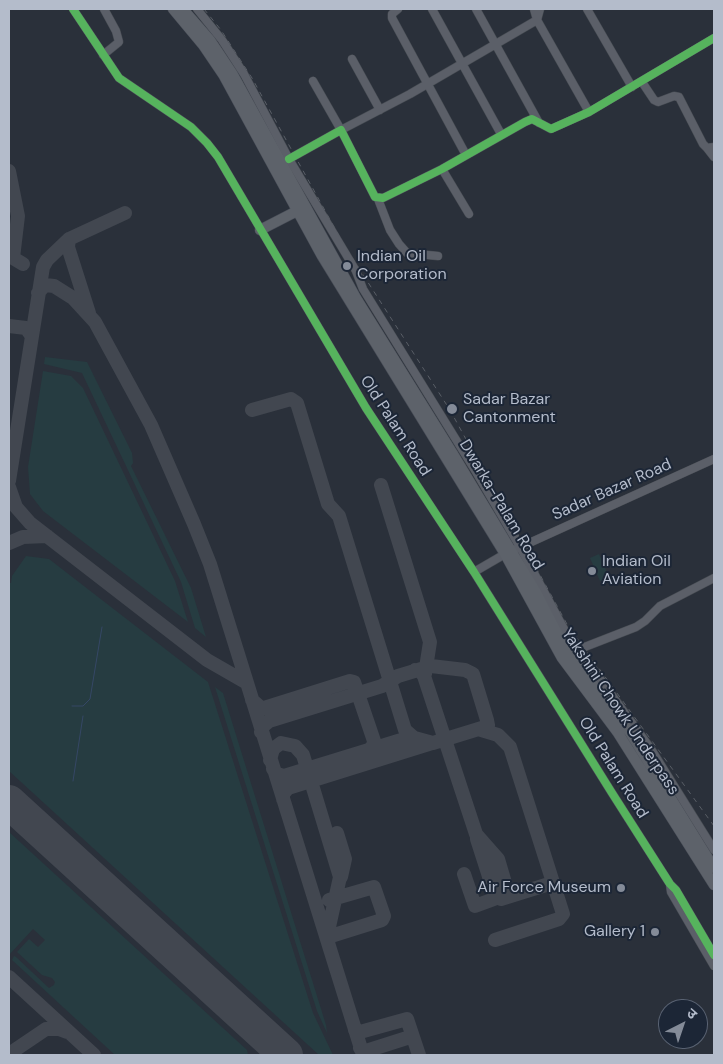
<!DOCTYPE html>
<html>
<head>
<meta charset="utf-8">
<style>
  body { margin:0 }
  #map { position:relative; width:723px; height:1064px; overflow:hidden; background:#2a303a; font-family:"DM Sans","Noto Sans Devanagari",sans-serif }
  canvas { display:block }
  .frame { position:absolute; inset:0; border:10px solid #b4bccb; pointer-events:none }
  .north { position:absolute; left:658px; top:999px; width:50px; height:50px; box-sizing:border-box; background:#1c2636; border:1px solid #596272; border-radius:50%; rotate:41deg; font-size:14px; font-weight:700; line-height:20px; text-align:center; color:#b4bccb }
  .north::after { content:''; display:block; margin:auto; width:18px; height:22px; background:#848b98; clip-path:polygon(50% 0,100% 100%,50% 72%,0 100%) }
</style>
</head>
<body>
<div id="map">
<canvas width="723" height="1064"></canvas>
<div class="frame"></div>
<div class="north">उ</div>
</div>
<script>
const c = document.querySelector('canvas').getContext('2d');
c.lineJoin = 'round';
function fillPath(path, color) { c.fillStyle = color; c.fill(path, 'evenodd'); }
const toPath = rows => new Path2D(rows.map(r => 'M' + r).join(''));
function trace(path, color, width, dash) { c.strokeStyle = color; c.lineWidth = width; c.lineCap = dash ? 'butt' : 'round'; c.setLineDash(dash || []); c.stroke(path); }
function write(font, color, halo, rows, align = 'center') {
  c.font = font + ' "DM Sans",sans-serif'; c.lineWidth = 4; c.setLineDash([]); c.textBaseline = 'middle'; c.strokeStyle = halo; c.fillStyle = color; for (const [text, x, y, turn = 0] of rows) {
    c.save(); c.translate(x, y); c.rotate((+turn || 0) * Math.PI / 180); c.textAlign = isNaN(turn) ? turn : align; if (halo) c.strokeText(text, 0, 0); c.fillText(text, 0, 0); c.restore();
  }
}
fillPath(toPath([
  [45,357,87,362,132,453,133,463,131,466,191,588,206,637,195,628,181,582,82,373,44,364],
  [43,371,71,376,83,388,175,581,188,622,43,511,30,494,28,467],
  [599,554,609,577,600,581,590,558],
  [26,556,49,559,208,682,313,1013,333,1055,319,1055,9,771,9,583,11,583,12,576],
  [215,687,223,693,326,1025,327,1033,317,1011],
  [9,832,247,1050,248,1055,115,1055,12,960,14,956,16,957,49,988,54,985,55,982,52,978,42,975,17,952,29,939,38,947,45,940,33,929,9,955]
]), '#263c41');
trace(toPath([
  [72,706,83,706,90,699,102,627],
  [73,781,83,716]
]), '#354765', 1);
trace(toPath([
  [9,171,18,216,13,258,23,264],
  [69,239,68,247,89,313],
  [38,293,45,285,54,286,73,298,95,322,151,425,194,524,210,564,363,1055],
  [9,326,26,328,31,335],
  [252,410,291,399,297,403,328,504,339,516,405,730,413,737],
  [9,481,43,267,47,260,69,239,125,213],
  [381,485,430,642,425,674],
  [9,487,16,507,30,523,207,660,247,683],
  [9,543,23,537,47,536],
  [415,670,420,671,424,676,476,834,498,859,508,893,502,898,495,895],
  [252,700,260,707,264,708,350,681,354,682,374,741,373,746,369,750],
  [478,729,498,735,510,747,563,914,559,919,495,940],
  [261,732,263,726,269,721,382,686,398,676,431,666,465,670,473,674,487,720,488,725,485,727,433,743,411,737,284,776,277,774,273,769],
  [270,760,273,749,281,743,295,746,303,755,340,877,327,936],
  [283,799,283,794,288,788,432,743],
  [337,833,345,859,341,877],
  [464,874,475,906,494,899,495,895,477,839],
  [501,899,549,884,552,880],
  [328,941,331,936,382,920,384,916,374,887,329,900],
  [9,977,94,1055],
  [355,1030,360,1032,407,1019,419,1055],
  [360,1048,366,1051,410,1037,414,1040],
  [9,1054,46,1029,59,1029,67,1032]
]), '#424750', 14);
trace(toPath([
  [9,802,286,1055]
]), '#424750', 34);
const minor = toPath([
  [73,9,119,78,191,127,207,143,218,157,366,408,474,572,612,793,670,884,676,890,714,955],
  [197,9,222,40,244,74,289,159,356,271,363,289,476,472,520,547,564,629,651,749,714,850],
  [398,9,392,14,392,18,466,155],
  [432,9,501,134],
  [476,9,539,123],
  [534,9,537,20,589,112],
  [587,9,632,87],
  [103,55,119,42,116,31,104,9],
  [352,59,380,110],
  [313,81,341,130,410,94,537,20,540,9],
  [642,82,654,100,658,102,674,96,679,97,703,144,707,148,714,147],
  [707,148,714,157],
  [289,159,341,130,375,197,383,198,442,169,525,122,532,119,551,129,589,112,714,38],
  [442,169,469,214],
  [378,199,390,230,399,244,407,253,438,256],
  [474,572,505,554,714,459],
  [577,650,636,627,645,621,660,606,714,578],
  [670,884,671,892,714,966]
]);
const major = toPath([
  [173,9,203,45,224,76,322,256,505,554,562,658,618,733,714,885],
  [183,9,210,40,232,73,356,298,453,454,536,592,556,631,572,656,631,734,714,868],
  [260,230,297,211]
]);
trace(minor, '#464b52', 9);
trace(major, '#484d57', 11);
trace(minor, '#5b5f68', 8);
trace(major, '#5d626a', 10);
trace(toPath([
  [204,9,221,30,252,78,344,245,450,410,568,626,714,826]
]), '#595e66', 1, [5, 5]);
trace(toPath([
  [73,9,119,78,191,127,207,143,218,157,366,408,474,572,612,793,670,884,676,890,714,955],
  [289,159,341,130,375,197,383,198,442,169,525,122,532,119,551,129,589,112,714,38]
]), '#56b35d', 8);
for (const [x, y, r, color] of [
  [347,266,5,"#848b98"],
  [452,409,6,"#848b98"],
  [592,571,5,"#848b98"],
  [621,888,5,"#848b98"],
  [655,932,5,"#848b98"]
]) { const dot = new Path2D(); dot.arc(x, y, r, 0, 2 * Math.PI); c.fillStyle = color; c.fill(dot); trace(dot, '#1c2636', 2); }
write('16px', '#b4bccb', '#1c2636', [
  ["Indian Oil",357,257],
  ["Corporation",357,275],
  ["Sadar Bazar",463,400],
  ["Cantonment",463,418],
  ["Indian Oil",602,562],
  ["Aviation",602,580],
  ["Air Force Museum",611,888,"right"],
  ["Gallery 1",645,932,"right"]
], 'left');
write('16px', '#b4bccb', '#1c2636', [
  ["Old Palam Road",395,426,57],
  ["Sadar Bazar Road",612,490,-24],
  ["Dwarka-Palam Road",501,505,59],
  ["Yakshini Chowk Underpass",620,712,56],
  ["Old Palam Road",613,768,58]
]);
</script>
</body>
</html>
